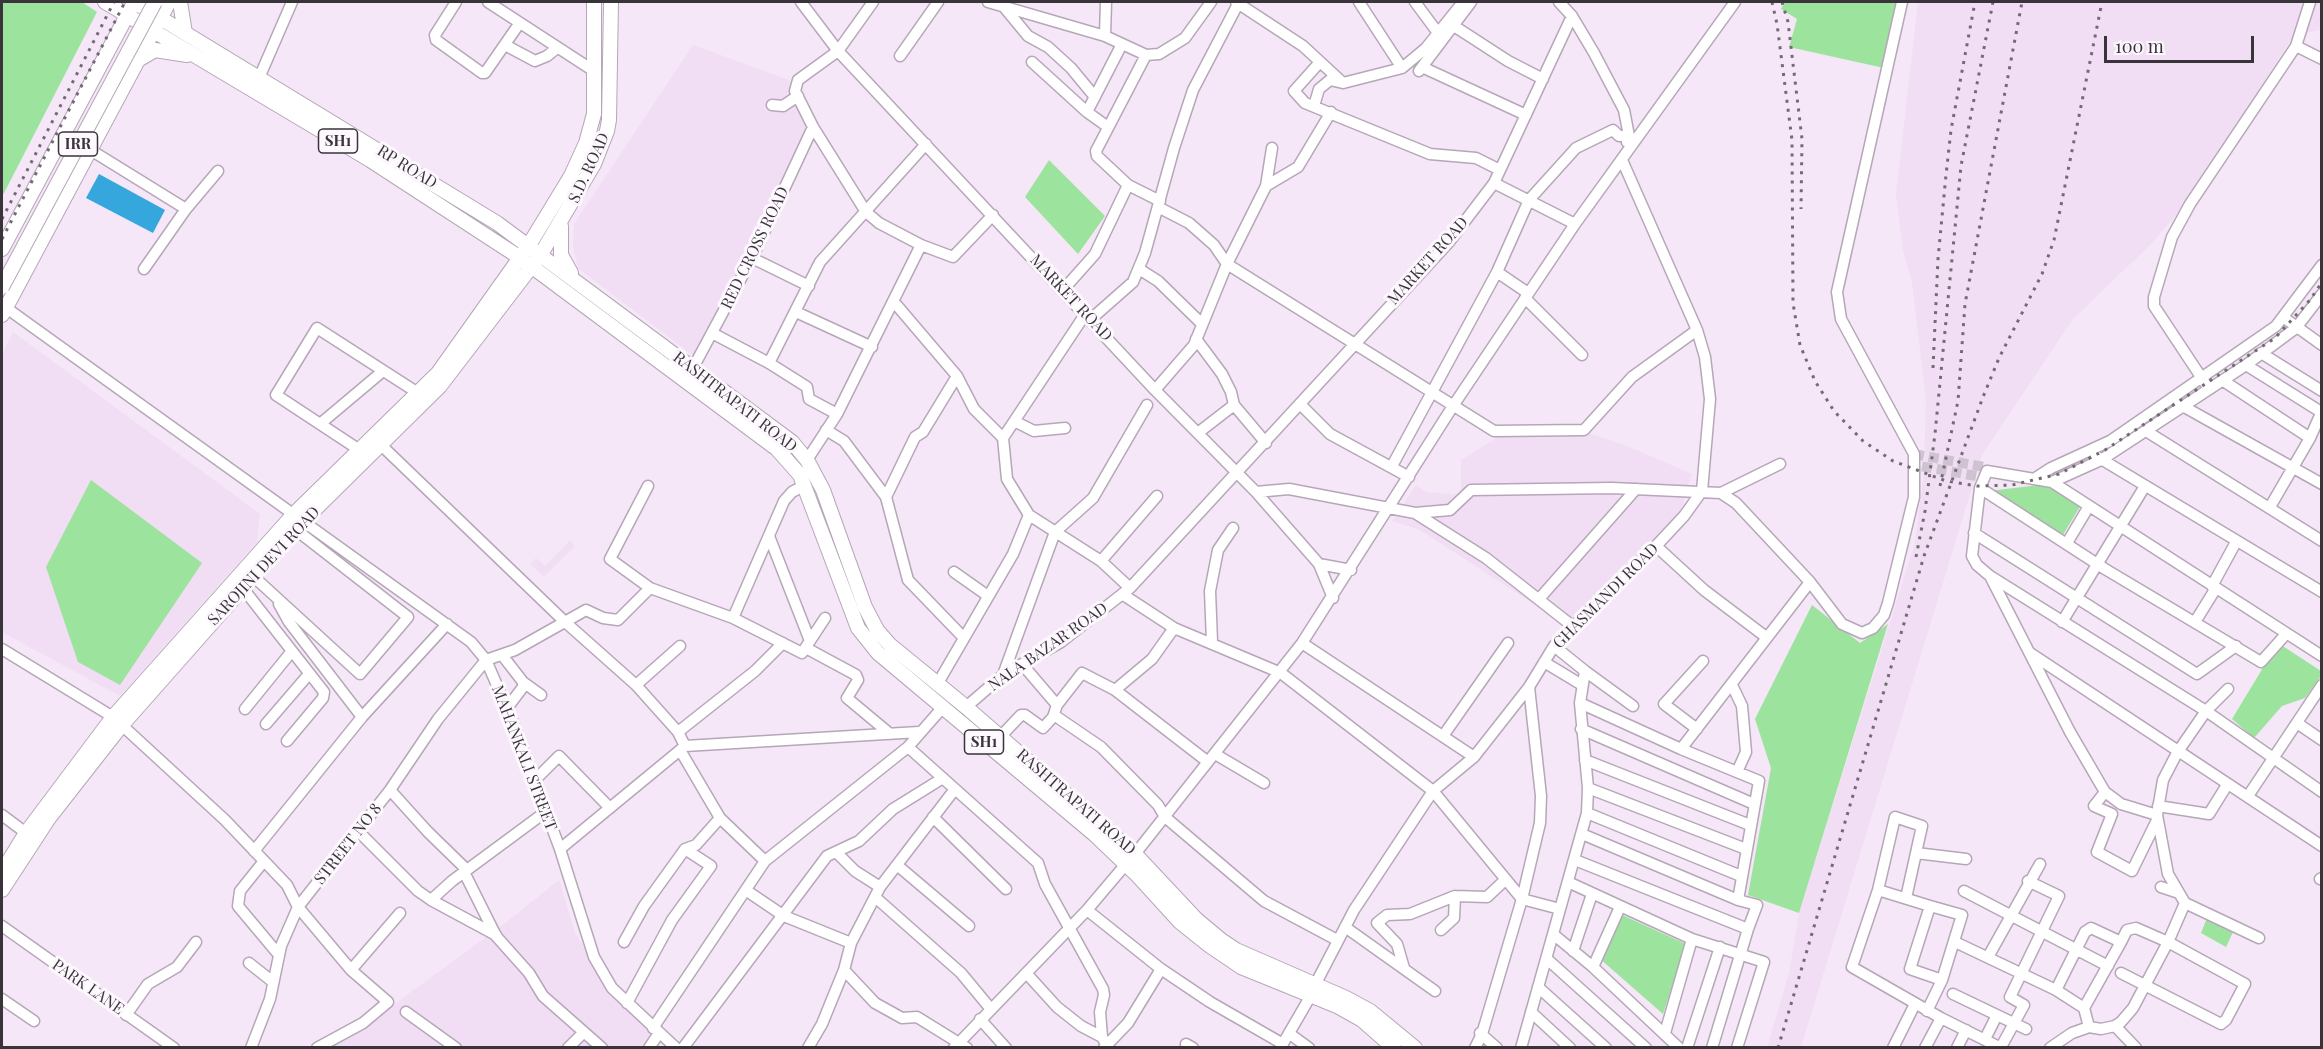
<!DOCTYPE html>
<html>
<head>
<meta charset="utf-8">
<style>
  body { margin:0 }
  #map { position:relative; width:2323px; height:1049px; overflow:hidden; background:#f5e7f7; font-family:"Playfair Display",serif }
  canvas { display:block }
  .frame { position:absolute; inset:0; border:3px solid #39343a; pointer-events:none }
  .scale { position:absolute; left:2104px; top:36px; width:150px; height:27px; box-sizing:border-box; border:3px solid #39343a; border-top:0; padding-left:8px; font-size:18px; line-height:21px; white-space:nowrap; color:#39343a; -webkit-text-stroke:4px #fdf7fe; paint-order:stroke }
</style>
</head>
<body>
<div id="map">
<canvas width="2323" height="1049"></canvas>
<div class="frame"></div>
<div class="scale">100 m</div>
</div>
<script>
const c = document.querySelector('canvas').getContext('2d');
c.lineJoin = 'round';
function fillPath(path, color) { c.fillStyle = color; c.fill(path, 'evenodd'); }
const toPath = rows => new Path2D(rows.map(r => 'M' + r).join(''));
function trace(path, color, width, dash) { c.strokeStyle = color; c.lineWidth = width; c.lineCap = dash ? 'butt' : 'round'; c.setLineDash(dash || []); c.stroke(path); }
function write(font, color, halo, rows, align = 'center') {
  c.font = font + ' "Playfair Display",serif'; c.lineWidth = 6; c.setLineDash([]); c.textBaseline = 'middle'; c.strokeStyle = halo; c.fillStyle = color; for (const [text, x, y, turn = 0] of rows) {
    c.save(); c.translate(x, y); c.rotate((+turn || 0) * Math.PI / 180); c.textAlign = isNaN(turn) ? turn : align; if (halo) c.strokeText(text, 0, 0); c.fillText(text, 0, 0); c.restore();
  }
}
fillPath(toPath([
  [1918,2,2321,2,2321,30,2294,35,2187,202,2151,244,2073,319,1982,455,1801,1047,1767,1048,1789,973,1799,913,1915,543,1924,472,1926,400,1912,283,1903,250,1896,195],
  [693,45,789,80,809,138,695,357,578,268,573,247,574,224],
  [13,332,260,514,257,542,120,696,2,632,2,354],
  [1585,432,1627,446,1692,474,1682,507,1669,528,1568,626,1420,530,1392,521,1416,485,1426,492,1461,495,1461,460,1503,434],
  [570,540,575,546,544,577,530,564,536,558,545,566],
  [559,880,575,933,608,986,654,1035,646,1048,324,1048,344,1041,504,924]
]), '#f1ddf4');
fillPath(toPath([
  [2,2,82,2,97,12,2,197],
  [1785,2,1898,2,1884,68,1789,47,1797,19,1781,9],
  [1049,160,1105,216,1078,254,1025,197],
  [91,480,202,563,120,685,78,662,46,567],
  [2048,484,2081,505,2061,538,1989,491],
  [1812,605,1860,643,1888,624,1799,913,1748,895,1771,768,1755,719],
  [2278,643,2321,671,2321,676,2305,698,2282,706,2254,738,2232,719],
  [1620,914,1686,944,1663,1014,1599,958],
  [2207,918,2233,932,2226,947,2201,933]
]), '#9ce39d');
fillPath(toPath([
  [99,174,165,210,153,233,86,198]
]), '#36a7dd');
trace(toPath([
  [1914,454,1984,467,1987,471,1982,477,1914,465]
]), '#cfc3d1', 10, [10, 5]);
const minor = toPath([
  [456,2,435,35,436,40,482,73,485,73,519,24],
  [488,2,594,71],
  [801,2,838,51,1155,390,1256,492,1319,564,1333,598],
  [873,2,838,51,798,80,795,91,813,127,866,212,879,223,921,245],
  [988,2,1105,36,1146,55,1096,151,1097,156,1128,185,1095,254,1063,290],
  [1236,2,1303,46,1343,83],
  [1359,2,1402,68],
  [1415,2,1438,33],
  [1559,2,1572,16,1594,53,1624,110,1629,136,1627,142],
  [1004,7,1028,36,1048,47,1071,68,1095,97],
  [1454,26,1508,61,1543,79],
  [1105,36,1106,2],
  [505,45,535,61,547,56,557,48],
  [2296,46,2322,59],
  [1146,55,1159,54,1185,38,1211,2],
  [900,56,938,2],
  [1032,62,1087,112],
  [1320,62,1294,91,1305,103,1430,154,1476,158,1500,170],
  [1422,67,1526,115],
  [1419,71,1471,2],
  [259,78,292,2],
  [772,105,783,106,798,96],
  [1314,106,1319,89,1330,80,1343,83,1402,68,1426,48,1463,2],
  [1108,127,1087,112,1122,44],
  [89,149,186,209],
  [1494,183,1575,224],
  [1128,185,1160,201],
  [1266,186,1298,167,1331,112],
  [1158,207,1189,223,1214,245,1227,264,1494,431,1584,430,1632,377,1697,330],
  [752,258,809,286],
  [144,269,186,209,218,171],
  [1139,269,1158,281,1202,324],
  [1497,272,1528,293],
  [1525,298,1582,355],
  [894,302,957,376,974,409,1003,438],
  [5,307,471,642,486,660,512,720,560,849,594,957,612,988,676,1048],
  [796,312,872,347],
  [1086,313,1003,438,1007,479,1029,515,1101,561],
  [2283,317,2322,345],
  [1091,319,1133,282,1145,253,1174,148,1193,90,1239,2],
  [712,333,769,363,807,387,809,399,837,414],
  [1196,339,1222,374,1231,392,1234,405,1266,443],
  [2261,353,2322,391],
  [769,363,820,262,926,144],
  [2246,365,2321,412],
  [693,368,752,258,813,127],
  [2222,380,2310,438],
  [2209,389,2154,306,2154,297,2172,237,2190,204,2296,46,2310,2],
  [1155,390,1194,345,1227,264,1266,186,1272,148],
  [1300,404,1330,434,1409,477],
  [2179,404,2322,484],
  [1016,422,1034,431,1065,428],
  [320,424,383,371],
  [826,430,844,441,886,497,908,580,963,637],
  [2146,431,2322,541],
  [1199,432,1234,405],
  [380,444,564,621,636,685,678,732,685,746,919,732],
  [358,449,276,395,317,328,418,393],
  [2096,456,2322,592],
  [807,460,837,414,921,245,953,257,993,215],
  [1392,466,1497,272,1529,200,1576,148,1613,130,1619,136,1629,136],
  [2034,479,2051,468,2110,441,2276,326,2322,265],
  [2052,482,2101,460,2246,365,2296,328,2322,294],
  [648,486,610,559,650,588],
  [1980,488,2105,569,2261,662,2286,634],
  [1256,492,1289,489,1415,513,1486,558,1575,628],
  [1721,493,1780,464],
  [886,497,915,437,923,432,957,376],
  [2270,507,2310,438,2322,411],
  [1415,513,1450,510,1471,490,1612,488,1721,493,1736,503,1810,582,1842,624,1862,633,1873,628,1884,615,1888,603,1914,497,1914,454,1841,319,1837,292,1902,2],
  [1974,533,2197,674,2236,646],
  [769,536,810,641],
  [2067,543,2089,506],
  [1656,546,1704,590,1766,637],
  [1319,564,1351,570],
  [954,572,988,596],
  [1990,576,2206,711,2322,792],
  [254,577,360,674,408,617,295,529],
  [2212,586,2236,542],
  [242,587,324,692,323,698,287,741],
  [1130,588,1101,561,1157,496],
  [1122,594,1174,628,1281,673,1433,791,1522,899,1560,909],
  [1539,599,1636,489],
  [279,604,289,622,362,717],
  [733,618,802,653,825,618],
  [2062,622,2145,486],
  [2195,622,2216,588],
  [1174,628,1152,659,1115,690,1208,762],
  [1212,642,1210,591,1218,550,1233,528],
  [1302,643,1474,757],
  [806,648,856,675,858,680,847,698,889,733],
  [2,649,113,717,225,820,287,885,298,907,351,970,388,1002,363,1023,317,1048],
  [2030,653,2322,846],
  [502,655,523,682,523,687,507,708],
  [1544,662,1582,685],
  [1585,671,1633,706],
  [1003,675,1055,532,1093,498,1147,405],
  [523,682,541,695],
  [938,683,1013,554,1029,515],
  [636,685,680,646],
  [1732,685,1742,706,1746,752,1737,772],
  [1580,703,1681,749,1759,781,1738,900,1757,905,1748,929],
  [1057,705,1082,673,1115,690],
  [966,707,1003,675,1061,642,1130,588,1449,242,1494,183,1572,16],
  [245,709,292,651],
  [1054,715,1101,747,1158,805,1165,817,1264,901,1337,940],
  [2297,723,2322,740],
  [266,724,309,674],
  [1581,729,1754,804],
  [1697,729,1664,704,1703,661],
  [678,732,755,671,783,643],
  [1443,736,1508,643],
  [1000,737,1021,715,1025,715,1043,728,1053,717,1057,705,1022,664],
  [1681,749,1810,582],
  [680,750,720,818,765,861],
  [1215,754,1264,783],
  [1585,760,1750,825],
  [533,782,559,756,610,808],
  [1588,788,1746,849],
  [955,789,1038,863,1045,884,1103,989,1104,995,1100,1012,1102,1037],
  [390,790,428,832,467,870],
  [2105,792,2094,806,2112,814,2097,852,2132,871,2157,820],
  [2248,796,2322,685],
  [2158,806,2209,814,2227,785],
  [1587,813,1741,876],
  [2,815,26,833],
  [2157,815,2163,780,2177,753,2206,711,2228,689],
  [933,817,1006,889],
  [358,831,418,891,431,900,452,881,544,813],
  [1582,834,1738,900],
  [560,849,685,746],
  [254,851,362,717,447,624],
  [837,853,855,871,880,887],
  [1916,853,1966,859],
  [1135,854,1302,643,1453,406,1575,224,1735,2],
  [1575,860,1748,929,1712,1048],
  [264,861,240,891,238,906,279,955],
  [897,865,969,926],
  [464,872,496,936,529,973,543,996,602,1048],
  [2320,879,2322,878],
  [1568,882,1692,939,1764,962,1737,1048],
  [2161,887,2179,893],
  [1878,890,1930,906,1910,969,1942,980,1962,915,1930,906],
  [747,891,784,916,851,943],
  [1964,891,2108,966],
  [875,897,961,973,990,1008],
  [1906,898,1922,826,1895,817,1878,890,1852,967,1941,1018,2001,1048],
  [431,900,496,935],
  [2185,903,2259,938],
  [1087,910,1161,969,1210,1002,1283,1044],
  [2,926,174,1048],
  [1345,927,1435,991],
  [1441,930,1454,918,1455,896],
  [1553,934,1593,967,1679,1048],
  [624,942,644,906,685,849,696,845,720,818],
  [1955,942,2056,990,2084,1008,2089,1027],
  [1573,951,1592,894],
  [1988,957,2040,864],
  [1547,959,1646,1048],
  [249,963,273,982],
  [1593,967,1620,907],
  [1404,968,1397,944,1377,923,1387,915,1410,914,1455,896,1487,897,1505,880],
  [351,970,400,913],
  [844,970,875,1003,902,1018,917,1017,967,1048],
  [1027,974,1057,1007,1081,1026,1102,1037,1106,1044],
  [1315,985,1354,910,1433,791,1474,757,1529,687],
  [1538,987,1606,1048],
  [2056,990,2085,932,2091,928,2121,942,2127,930,2136,928,2168,942,2245,984,2226,1020,2221,1024,2121,973],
  [1953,994,2026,1029],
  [2,999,34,1021],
  [627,1003,672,920,711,866,685,849],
  [2084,1008,2121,942],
  [1927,1011,1942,980],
  [406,1012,456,1048],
  [1531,1012,1570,1048],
  [126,1015,148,984,177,967,196,942],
  [980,1019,1006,1048],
  [2115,1026,2136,1048],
  [653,1028,765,861,908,747,943,707],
  [1480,1033,1497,1048],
  [1665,1033,1692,939],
  [1290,1034,1309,1048],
  [1985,1039,1997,1015],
  [1186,1044,1193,1048],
  [1281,1047,1310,997],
  [2001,1047,2024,1005,2010,997,2059,896,2028,881],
  [251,1048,270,999,281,946,298,907,390,790,438,719,486,660,515,650,586,610,603,618,618,620,650,588,733,618,784,501,792,492,805,485],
  [568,1048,583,1033],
  [649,1048,659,1033],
  [683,1048,827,856,859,841,893,809,943,778],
  [808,1048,822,1024,844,970,851,943,880,887,955,789,908,747],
  [954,1048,1087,910,1126,864],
  [1104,1048,1128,1023,1161,969],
  [1475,1048,1482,1034,1522,899,1540,823,1541,796,1529,687,1554,646,1656,546,1684,516,1702,491,1710,399,1705,357,1697,330,1622,160],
  [1521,1048,1587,813,1588,788,1580,703,1585,671,1554,646],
  [1687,1048,1720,947],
  [1893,1048,1915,1004],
  [1925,1048,1941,1018],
  [1957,1048,1966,1030],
  [2050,1048,2072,1033,2089,1027,2101,1029,2115,1026,2121,1022,2133,1008,2168,942,2185,903,2168,874,2157,815,2121,804,2105,792,2070,732,1990,576,1977,565,1972,556,1980,488,1987,471,2052,482,2322,656]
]);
const major = toPath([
  [105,2,370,160,519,257,777,449,800,475,858,628,878,653,1094,834,1138,876,1180,922,1210,946,1241,967,1337,1006,1362,1020,1394,1048],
  [134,2,497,223,792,442,807,460,823,490,865,607,877,630,890,645,966,707,1135,854,1196,919,1221,940,1236,950,1346,998,1370,1011,1415,1048],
  [180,2,185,33],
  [138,60,155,50,187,55],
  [561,226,561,255,571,273],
  [2,249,131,8],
  [2,315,169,2],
  [2,872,26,833,113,717,293,515,438,373,529,245,571,176,586,143,594,114,594,2],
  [2,890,49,818,121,726,295,529,440,386,541,254,594,164,607,131,609,120,611,2]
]);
trace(minor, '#b5a7b7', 13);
trace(major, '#b5a7b7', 16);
trace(minor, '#fff', 10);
trace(major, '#fff', 14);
trace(toPath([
  [1772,2,1777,24,1792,140,1793,303,1800,345,1815,381,1834,411,1863,441,1893,461,1946,481,1977,486,2012,485,2059,474,2105,450,2275,338,2310,300,2322,282],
  [1782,2,1788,22,1802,139,1801,209],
  [2,219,114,2],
  [2,239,125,2],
  [1933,368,1938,259,1946,175,1951,130,1975,2],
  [1940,486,1958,401,1965,304,2022,2],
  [1916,557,1925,511,1935,434,1961,166,1993,2],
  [1778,1048,1924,556,1983,397,1999,358,2042,274,2054,240,2102,2]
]), '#736b74', 3, [3, 6]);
const majorBridge = toPath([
  [2,287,155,2]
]);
trace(majorBridge, '#b5a7b7', 16, []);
trace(majorBridge, '#fff', 14);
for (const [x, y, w] of [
  [338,141,39],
  [78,144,39],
  [984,742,39]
]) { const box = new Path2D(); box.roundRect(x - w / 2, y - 12, w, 24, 4.5); c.fillStyle = '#fdf7fe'; c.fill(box); trace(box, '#39343a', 1.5); }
write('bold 15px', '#39343a', null, [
  ["SH1",338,141],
  ["IRR",78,144],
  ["SH1",984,742]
]);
write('16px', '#39343a', '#fdf7fe', [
  ["RP ROAD",407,167,32],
  ["S.D. ROAD",589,168,-65],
  ["RED CROSS ROAD",755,248,-64],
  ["MARKET ROAD",1428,261,-48],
  ["MARKET ROAD",1071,298,47],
  ["RASHTRAPATI ROAD",735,402,38],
  ["SAROJINI DEVI ROAD",264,566,-47],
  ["GHASMANDI ROAD",1606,596,-45],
  ["NALA BAZAR ROAD",1048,647,-35],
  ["MAHANKALI STREET",524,758,69],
  ["RASHTRAPATI ROAD",1076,802,41],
  ["STREET NO 8",348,844,-52],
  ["PARK LANE",88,987,35]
]);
</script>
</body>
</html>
